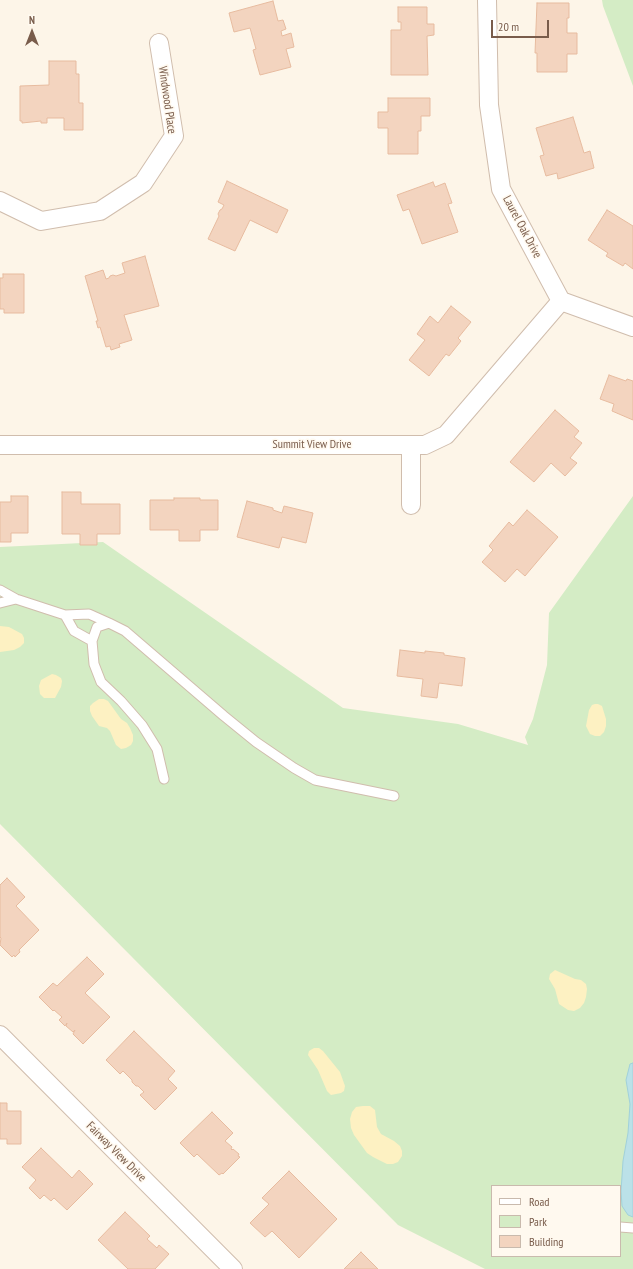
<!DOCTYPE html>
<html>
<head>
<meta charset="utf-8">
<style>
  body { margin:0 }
  #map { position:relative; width:633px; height:1269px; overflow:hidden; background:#fdf5e8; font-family:"PT Sans Narrow",sans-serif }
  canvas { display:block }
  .legend { position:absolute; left:491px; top:1185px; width:130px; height:72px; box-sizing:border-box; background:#fff9ef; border:1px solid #c9baad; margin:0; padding:5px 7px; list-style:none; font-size:12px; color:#795c4b }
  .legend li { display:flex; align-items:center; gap:8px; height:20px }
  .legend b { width:20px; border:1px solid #c9baad }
  .north { position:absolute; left:12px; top:12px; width:40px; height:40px; -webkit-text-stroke:3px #fff9ef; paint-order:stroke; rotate:0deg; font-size:11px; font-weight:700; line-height:16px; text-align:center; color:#795c4b }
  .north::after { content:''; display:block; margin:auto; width:14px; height:18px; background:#795c4b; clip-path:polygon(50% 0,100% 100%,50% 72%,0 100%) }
  .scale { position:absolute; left:491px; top:20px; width:58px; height:18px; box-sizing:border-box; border:2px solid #795c4b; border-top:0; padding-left:5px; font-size:12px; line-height:14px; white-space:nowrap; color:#795c4b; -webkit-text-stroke:3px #fff9ef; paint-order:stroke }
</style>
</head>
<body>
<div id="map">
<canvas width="633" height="1269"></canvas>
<ul class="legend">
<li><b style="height:5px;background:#fff"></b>Road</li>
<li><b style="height:11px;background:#d4ecc5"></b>Park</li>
<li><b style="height:11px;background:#f3d4bf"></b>Building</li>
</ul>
<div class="north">N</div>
<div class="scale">20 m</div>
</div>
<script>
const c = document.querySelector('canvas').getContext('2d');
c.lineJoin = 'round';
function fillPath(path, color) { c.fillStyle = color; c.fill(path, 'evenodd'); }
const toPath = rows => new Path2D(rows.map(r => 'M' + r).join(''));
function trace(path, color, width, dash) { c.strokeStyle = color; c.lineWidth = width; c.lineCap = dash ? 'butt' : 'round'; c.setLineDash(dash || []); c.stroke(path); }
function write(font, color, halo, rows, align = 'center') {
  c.font = font + ' "PT Sans Narrow",sans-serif'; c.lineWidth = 3; c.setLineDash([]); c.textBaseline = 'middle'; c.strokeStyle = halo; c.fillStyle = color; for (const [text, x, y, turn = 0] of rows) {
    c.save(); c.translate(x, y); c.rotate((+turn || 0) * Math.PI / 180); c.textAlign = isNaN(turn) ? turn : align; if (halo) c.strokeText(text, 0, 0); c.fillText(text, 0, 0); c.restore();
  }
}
fillPath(toPath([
  [602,0,633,0,633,86,603,6],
  [633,496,633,1269,485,1269,398,1225,0,824,0,547,103,542,343,708,458,724,528,745,525,737,533,719,547,665,549,613],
  [492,1186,620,1186,620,1256,492,1256]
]), '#d4ecc5');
fillPath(toPath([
  [0,626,9,627,22,634,24,638,24,643,20,647,14,650,0,652],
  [52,674,56,675,61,678,62,681,61,687,55,698,44,698,40,694,39,686,41,680],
  [99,699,104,699,108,701,121,719,127,723,130,728,133,735,133,741,131,745,126,748,121,749,116,745,110,731,107,728,99,726,92,716,90,711,90,706,93,703],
  [595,704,598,704,602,706,606,719,606,726,604,732,600,736,595,736,590,734,586,726,589,710,592,705],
  [555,970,575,979,581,980,586,984,587,989,586,997,584,1003,580,1008,574,1011,568,1010,559,1004,555,989,549,979,550,974],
  [314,1048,319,1048,323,1051,340,1072,345,1086,344,1091,341,1093,331,1095,327,1091,318,1070,308,1055,309,1051],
  [363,1106,370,1106,375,1110,377,1127,381,1134,394,1141,400,1146,402,1151,402,1156,398,1162,393,1164,387,1164,373,1157,367,1153,354,1135,351,1128,350,1119,352,1112,356,1107]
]), '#fdf1c2');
const water = toPath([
  [633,1063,633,1217,628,1215,622,1206,621,1191,623,1161,628,1133,630,1104,626,1080,630,1064,633,1063]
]);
fillPath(water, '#bbe1e8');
trace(water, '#a1d1da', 1);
const building = toPath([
  [273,1,278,21,283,20,286,29,281,31,282,36,291,33,294,47,286,49,291,67,260,75,253,50,256,49,250,28,234,32,229,13,273,1],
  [537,3,569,3,569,18,567,18,567,33,577,33,577,54,567,54,567,72,537,72,537,53,535,53,537,3],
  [398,7,427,7,427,24,434,24,434,35,427,36,428,75,391,75,391,30,401,30,401,22,398,22,398,7],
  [49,61,76,61,76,74,79,74,79,103,83,103,83,130,64,130,64,118,47,118,47,123,41,123,41,121,22,123,22,121,20,121,20,86,49,85,49,61],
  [388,98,430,98,430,116,421,116,421,131,418,131,418,154,388,154,388,128,378,128,378,112,388,112,388,98],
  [573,117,584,153,590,151,594,168,558,179,557,173,546,176,540,156,544,155,536,128,573,117],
  [227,181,288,210,277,233,250,220,235,251,208,239,219,216,218,214,220,210,222,209,224,205,218,202,227,181],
  [433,182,435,187,445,183,452,203,448,204,458,232,422,244,409,209,403,211,397,195,433,182],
  [607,210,633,226,633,269,625,263,623,266,606,256,608,253,588,240,607,210],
  [145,256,159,306,124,315,132,340,119,344,120,347,111,350,110,346,106,347,100,327,98,328,96,321,98,321,85,276,103,270,106,279,109,278,110,276,113,275,116,276,125,273,122,263,145,256],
  [3,274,24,274,24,313,4,313,4,309,0,309,0,278,3,278,3,274],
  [451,306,471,322,458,338,461,341,449,356,446,354,429,376,409,360,425,340,417,334,430,316,438,323,451,306],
  [609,375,626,381,627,379,633,381,633,420,612,411,614,404,600,399,609,375],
  [555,410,579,431,574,437,582,443,570,458,577,463,565,476,551,463,534,482,510,462,555,410],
  [62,492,81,492,81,504,120,504,120,534,97,534,97,545,80,545,80,534,62,534,62,492],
  [11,496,28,496,28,533,11,533,11,542,0,542,0,502,11,502,11,496],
  [174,498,200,498,200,500,218,500,218,530,200,530,200,541,179,541,179,530,150,530,150,500,174,500,174,498],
  [247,501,273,508,273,510,282,513,284,506,313,513,306,543,282,537,279,548,237,537,247,501],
  [527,510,558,537,525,576,517,569,505,582,482,562,493,550,489,546,509,522,513,526,527,510],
  [400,650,425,653,425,651,444,653,444,655,465,658,462,686,439,683,437,698,421,696,423,679,397,676,400,650],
  [7,878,25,897,16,906,39,930,19,950,20,952,15,957,14,955,12,957,0,945,1,938,0,937,0,885,7,878],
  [87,957,104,974,85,993,110,1017,83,1044,73,1034,75,1030,73,1032,66,1026,67,1023,65,1026,59,1020,62,1017,54,1010,53,1011,39,997,53,983,57,986,87,957],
  [134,1031,175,1071,168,1079,177,1088,155,1110,140,1095,144,1092,138,1086,136,1086,132,1082,132,1080,123,1071,120,1074,106,1060,134,1031],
  [0,1103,7,1103,7,1111,21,1111,21,1144,7,1144,7,1139,0,1139,0,1103],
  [212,1112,233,1133,225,1141,232,1147,231,1149,232,1150,233,1149,239,1154,238,1156,240,1157,223,1174,222,1173,219,1175,197,1154,194,1157,180,1143,212,1112],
  [41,1148,72,1178,79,1170,93,1184,67,1210,54,1198,51,1201,44,1195,40,1199,29,1188,36,1180,22,1167,41,1148],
  [289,1171,337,1219,299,1258,272,1231,265,1237,250,1223,269,1204,262,1198,289,1171],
  [125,1212,150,1236,147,1239,157,1248,159,1245,169,1254,155,1269,128,1269,98,1240,125,1212],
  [361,1252,378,1269,344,1269,361,1252]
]);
fillPath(building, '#f3d4bf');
trace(building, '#e7bb9f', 1);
const service = toPath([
  [0,590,16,599,65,615,89,614,109,623],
  [0,603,16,599],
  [65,615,74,631,92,641],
  [164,779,157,749,142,725,121,701,101,682,94,664,92,641,97,627,109,623,125,631,224,716,256,742,294,768,315,780,394,796],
  [620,1227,633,1228]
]);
const minor = toPath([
  [487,0,489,105,501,189,561,301,633,327],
  [0,201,41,221,100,211,143,183,174,136,159,43],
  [0,445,425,445,446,435,561,301],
  [411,505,411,445],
  [0,1035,233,1269]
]);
trace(service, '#d0bdad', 11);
trace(minor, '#d0bdad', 20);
trace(service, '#fff', 9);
trace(minor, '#fff', 18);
write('12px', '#795c4b', '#fff9ef', [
  ["Windwood Place",167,100,82],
  ["Laurel Oak Drive",522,227,62],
  ["Summit View Drive",312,445],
  ["Fairway View Drive",116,1152,45]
]);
</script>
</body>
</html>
